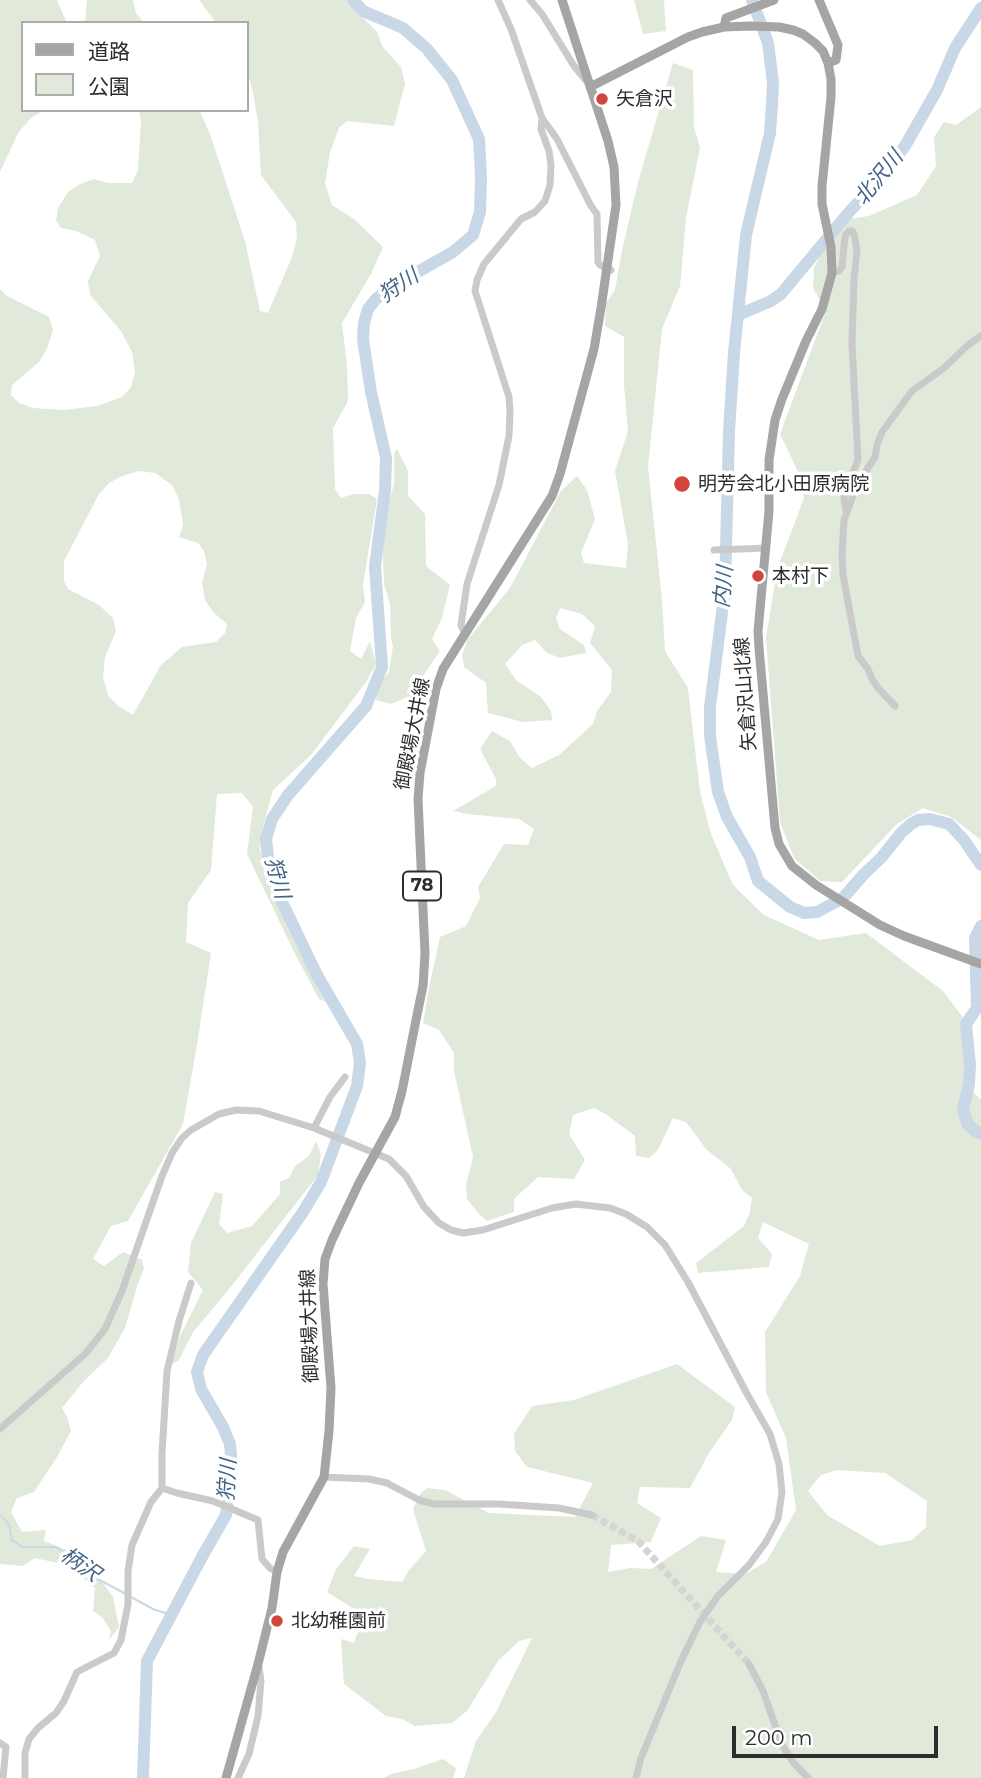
<!DOCTYPE html>
<html>
<head>
<meta charset="utf-8">
<style>
  body { margin:0 }
  #map { position:relative; width:981px; height:1778px; overflow:hidden; background:#fff; font-family:Montserrat,"Noto Sans JP",sans-serif }
  canvas { display:block }
  .legend { position:absolute; left:21px; top:21px; width:228px; height:91px; box-sizing:border-box; background:#fff; border:2px solid #ababab; margin:0; padding:9px 12px; list-style:none; font-size:21px; color:#2d2d2d }
  .legend li { display:flex; align-items:center; gap:14px; height:35px }
  .legend b { width:35px; border:2px solid #ababab }
  .scale { position:absolute; left:732px; top:1726px; width:206px; height:32px; box-sizing:border-box; border:4px solid #2d2d2d; border-top:0; padding-left:9px; font-size:21px; line-height:24px; white-space:nowrap; color:#2d2d2d; -webkit-text-stroke:5px #fff; paint-order:stroke }
</style>
</head>
<body>
<div id="map">
<canvas width="981" height="1778"></canvas>
<ul class="legend">
<li><b style="height:9px;background:#a5a5a5"></b>道路</li>
<li><b style="height:19px;background:#e1e9db"></b>公園</li>
</ul>
<div class="scale">200 m</div>
</div>
<script>
const c = document.querySelector('canvas').getContext('2d');
c.lineJoin = 'round';
function fillPath(path, color) { c.fillStyle = color; c.fill(path, 'evenodd'); }
const toPath = rows => new Path2D(rows.map(r => 'M' + r).join(''));
function trace(path, color, width, dash) { c.strokeStyle = color; c.lineWidth = width; c.lineCap = dash ? 'butt' : 'round'; c.setLineDash(dash || []); c.stroke(path); }
function write(font, color, halo, rows, align = 'center') {
  c.font = font + ' Montserrat,"Noto Sans JP",sans-serif'; c.lineWidth = 7; c.setLineDash([]); c.textBaseline = 'middle'; c.strokeStyle = halo; c.fillStyle = color; for (const [text, x, y, turn = 0] of rows) {
    c.save(); c.translate(x, y); c.rotate((+turn || 0) * Math.PI / 180); c.textAlign = isNaN(turn) ? turn : align; if (halo) c.strokeText(text, 0, 0); c.fillText(text, 0, 0); c.restore();
  }
}
fillPath(toPath([
  [0,0,57,0,67,23,23,23,23,110,45,110,32,117,18,133,0,172],
  [87,0,133,0,136,13,144,23,85,23],
  [199,0,346,0,377,32,382,46,401,67,405,84,394,126,347,121,339,128,330,152,325,183,332,205,354,219,383,247,371,274,342,323,347,366,348,397,347,403,333,428,335,489,341,498,353,494,369,494,377,499,363,585,365,602,356,618,350,651,361,659,370,641,376,664,366,682,311,755,273,790,262,830,260,850,274,895,288,929,325,1002,319,999,295,954,247,854,253,807,242,793,217,794,211,870,188,903,186,942,211,953,197,1045,183,1124,128,1221,111,1226,93,1259,104,1266,123,1252,142,1260,144,1268,137,1287,125,1328,108,1358,83,1382,62,1408,67,1417,71,1431,57,1457,34,1492,17,1498,11,1512,22,1532,46,1530,44,1541,74,1553,93,1568,113,1597,119,1627,109,1640,111,1631,102,1617,93,1611,95,1588,86,1580,58,1563,35,1558,23,1566,0,1564,0,289,7,296,49,317,53,330,47,348,39,362,12,385,11,395,19,403,33,408,64,410,97,406,122,397,131,387,135,372,132,352,121,331,90,295,88,281,100,256,95,240,76,231,61,228,56,221,58,208,68,192,80,184,94,179,108,183,132,183,138,170,141,121,139,110,199,110,210,134,245,241,260,311,268,313,292,257,297,237,296,222,261,175,258,122,253,92,247,72,247,23,216,23],
  [139,471,155,473,172,485,179,499,183,525,179,537,198,543,204,551,207,565,202,582,205,600,213,612,227,624,225,633,216,642,182,647,161,665,133,715,118,706,108,695,103,677,105,657,116,631,113,618,99,605,68,589,64,581,64,561,99,494,109,483,122,476],
  [634,0,664,0,666,31,643,34],
  [673,63,693,70,694,127,700,148,686,218,680,286,662,329,648,467,662,600,665,651,688,688,700,792,711,834,733,885,764,915,819,940,866,933,943,991,965,1020,969,1051,967,1085,981,1100,981,1778,464,1778,476,1741,496,1712,532,1638,519,1641,498,1661,467,1711,452,1723,415,1726,402,1719,386,1716,344,1684,341,1639,354,1643,357,1634,364,1627,377,1625,378,1624,327,1592,336,1569,354,1546,370,1549,354,1576,369,1579,402,1582,409,1570,426,1551,413,1509,420,1494,427,1488,445,1490,489,1513,575,1517,593,1483,527,1467,515,1451,514,1434,532,1406,574,1400,677,1364,735,1407,732,1420,709,1453,690,1488,640,1487,637,1503,661,1518,651,1542,611,1545,608,1572,631,1568,651,1569,701,1536,726,1540,716,1572,745,1574,766,1562,796,1510,786,1438,766,1392,765,1332,800,1276,809,1244,763,1222,758,1238,772,1254,769,1267,698,1273,696,1263,744,1226,750,1212,752,1198,742,1190,731,1169,706,1149,686,1122,673,1118,658,1150,649,1158,636,1156,635,1136,607,1115,594,1108,573,1115,569,1134,585,1160,574,1179,538,1177,514,1199,514,1212,487,1221,479,1214,467,1199,466,1185,473,1157,454,1071,454,1053,439,1030,423,1023,429,988,440,937,466,926,480,898,478,887,504,844,528,845,534,829,519,819,467,814,453,811,496,786,496,779,480,749,492,731,510,741,520,758,532,768,559,755,593,724,597,711,611,692,612,670,590,643,595,626,582,614,560,608,556,618,560,629,584,645,586,653,560,658,547,653,535,640,522,645,505,664,516,680,541,697,551,711,552,720,523,722,488,713,486,683,464,667,462,655,468,639,510,588,561,491,577,476,587,490,595,519,581,553,584,563,626,568,628,544,615,471,628,431,624,385,624,337,605,326,606,303,615,290,622,250,638,182],
  [837,1470,885,1473,927,1501,926,1527,912,1540,880,1546,827,1515,808,1491,821,1475],
  [981,107,981,840,951,817,923,808,897,824,842,882,820,881,794,858,780,822,766,638,777,570,804,498,802,480,780,434,826,311,813,288,814,268,834,229,848,219,869,216,917,195,936,166,934,137,944,122,956,125],
  [397,449,408,471,408,496,425,514,426,566,450,585,442,618,432,639,440,651,425,673,417,693,391,704,376,700,379,684,389,672,393,646,391,638,390,604,384,584,382,529,394,484,394,453],
  [316,1141,321,1154,318,1175,226,1293,193,1332,179,1360,171,1365,180,1336,203,1290,188,1272,191,1243,215,1192,223,1194,219,1224,227,1233,252,1226,280,1194,280,1182,289,1178,295,1166,309,1156],
  [443,1759,456,1768,453,1778,383,1778,391,1774,414,1769]
]), '#e1e9db');
trace(toPath([
  [0,1515,9,1524,12,1540,22,1547,56,1547,92,1576,126,1594],
  [131,1597,153,1609,171,1615]
]), '#c9d8e7', 2);
trace(toPath([
  [752,0,768,43,773,83,772,104,770,133,746,235,734,353,729,431,725,589,710,707,710,736,718,792,727,817,750,857,758,881,790,907,804,913,817,912,843,898,864,874,881,858,901,833,911,824,918,820,930,819,949,824,964,840,981,865],
  [738,315,771,301,781,294,850,211,878,181,905,146,937,90,955,48,981,8],
  [981,926,975,938,977,1008,966,1024,970,1065,969,1084,963,1109,967,1123,974,1130,981,1134],
  [143,1778,147,1661,203,1555,226,1515,232,1466,230,1444,223,1427,201,1389,197,1372,203,1355,303,1212,321,1182,357,1086,360,1063,357,1044,317,975,282,902,268,858,266,839,272,819,288,795,366,706,382,667,375,566,385,491,386,458,371,392,363,339,364,323,368,309,376,299,391,287,453,252,473,235,480,212,481,177,479,139,452,80,427,49,403,28,363,11,353,0]
]), '#c9d8e7', 12);
trace(toPath([
  [592,1515,638,1541,749,1664]
]), '#d5d5d5', 7, [7, 3.5]);
trace(toPath([
  [498,0,511,29,542,118,557,139,591,206,597,214,598,262,600,265,611,270],
  [530,0,542,14,574,66,588,83],
  [832,273,839,271,842,267,845,236,849,231,852,231,854,234,857,250,854,280,852,344,858,460,846,489,844,498,846,511],
  [714,550,767,548],
  [465,634,461,625,467,584,499,485,509,436,510,412,509,397,475,291,477,280,484,264,521,219,535,212,545,201,550,185,551,165,549,151,541,129,542,118],
  [895,706,878,688,872,679,868,669,858,656,843,575,842,554,844,520,857,485,875,457,877,445,882,432,912,391,944,368,968,345,981,336],
  [314,1128,330,1097,345,1077],
  [0,1429,85,1354,105,1329,122,1291,162,1176,172,1153,182,1138,191,1130,219,1114,236,1110,259,1111,314,1128,389,1159,406,1176,424,1207,439,1223,451,1230,463,1233,483,1230,552,1208,576,1204,610,1208,626,1214,647,1227,665,1245,688,1282,746,1392,770,1434,779,1464,782,1492,778,1519,766,1542,749,1565,718,1596,700,1622,681,1661,641,1758,636,1778],
  [324,1477,369,1479,387,1483,419,1500,434,1504,499,1504,559,1508,592,1515],
  [162,1488,177,1493,213,1501,258,1520,262,1559,270,1568,277,1572],
  [749,1664,763,1691,782,1745,793,1762,808,1778],
  [0,1743,6,1747,3,1778],
  [25,1778,25,1753,29,1739,38,1728,56,1713,64,1701,77,1672,114,1653,121,1640,128,1604,128,1571,132,1545,151,1502,162,1488,162,1454,167,1371,179,1321,191,1283],
  [238,1778,249,1754,258,1716,261,1681,259,1667]
]), '#cacaca', 7);
trace(toPath([
  [819,0,838,45,836,60,828,63],
  [724,27,726,18,774,0],
  [590,87,688,37,702,32,724,27,750,26,779,27,793,30,803,34,815,43,823,51,828,63,831,79,831,97,822,186,822,204,831,247,832,273,822,309,806,341,782,399,775,420,769,460,769,511,758,631,759,648,775,828,779,844,792,866,816,885,880,925,904,936,981,964],
  [226,1778,258,1664,272,1608,277,1572,283,1552,324,1477,329,1431,331,1388,323,1284,325,1259,332,1240,359,1183,395,1117,402,1091,417,1015,423,986,425,953,418,799,420,773,436,689,443,669,552,496,560,474,594,349,601,308,616,205,614,167,608,141,562,0]
]), '#a5a5a5', 9);
for (const [x, y, r, color] of [
  [602,99,7,"#d4443e"],
  [682,484,9,"#d4443e"],
  [758,576,7,"#d4443e"],
  [277,1621,7,"#d4443e"]
]) { const dot = new Path2D(); dot.arc(x, y, r, 0, 2 * Math.PI); c.fillStyle = color; c.fill(dot); trace(dot, '#fff', 2.5); }
for (const [x, y, w] of [
  [422,886,38]
]) { const box = new Path2D(); box.roundRect(x - w / 2, y - 14.5, w, 29, 5); c.fillStyle = '#fff'; c.fill(box); trace(box, '#2d2d2d', 2); }
write('bold 18px', '#2d2d2d', null, [
  ["78",422,886]
]);
write('19px', '#2d2d2d', '#fff', [
  ["矢倉沢",616,99],
  ["明芳会北小田原病院",698,484],
  ["本村下",772,576],
  ["北幼稚園前",291,1621]
], 'left');
write('19px', '#2d2d2d', '#fff', [
  ["矢倉沢山北線",746,694,-94],
  ["御殿場大井線",413,734,-79],
  ["御殿場大井線",310,1326,-92]
]);
write('italic 21px', '#426487', '#fff', [
  ["北沢川",879,178,-51],
  ["狩川",399,286,-34],
  ["内川",724,587,-85],
  ["狩川",277,878,74],
  ["狩川",228,1480,-87],
  ["柄沢",80,1565,35]
]);
</script>
</body>
</html>
